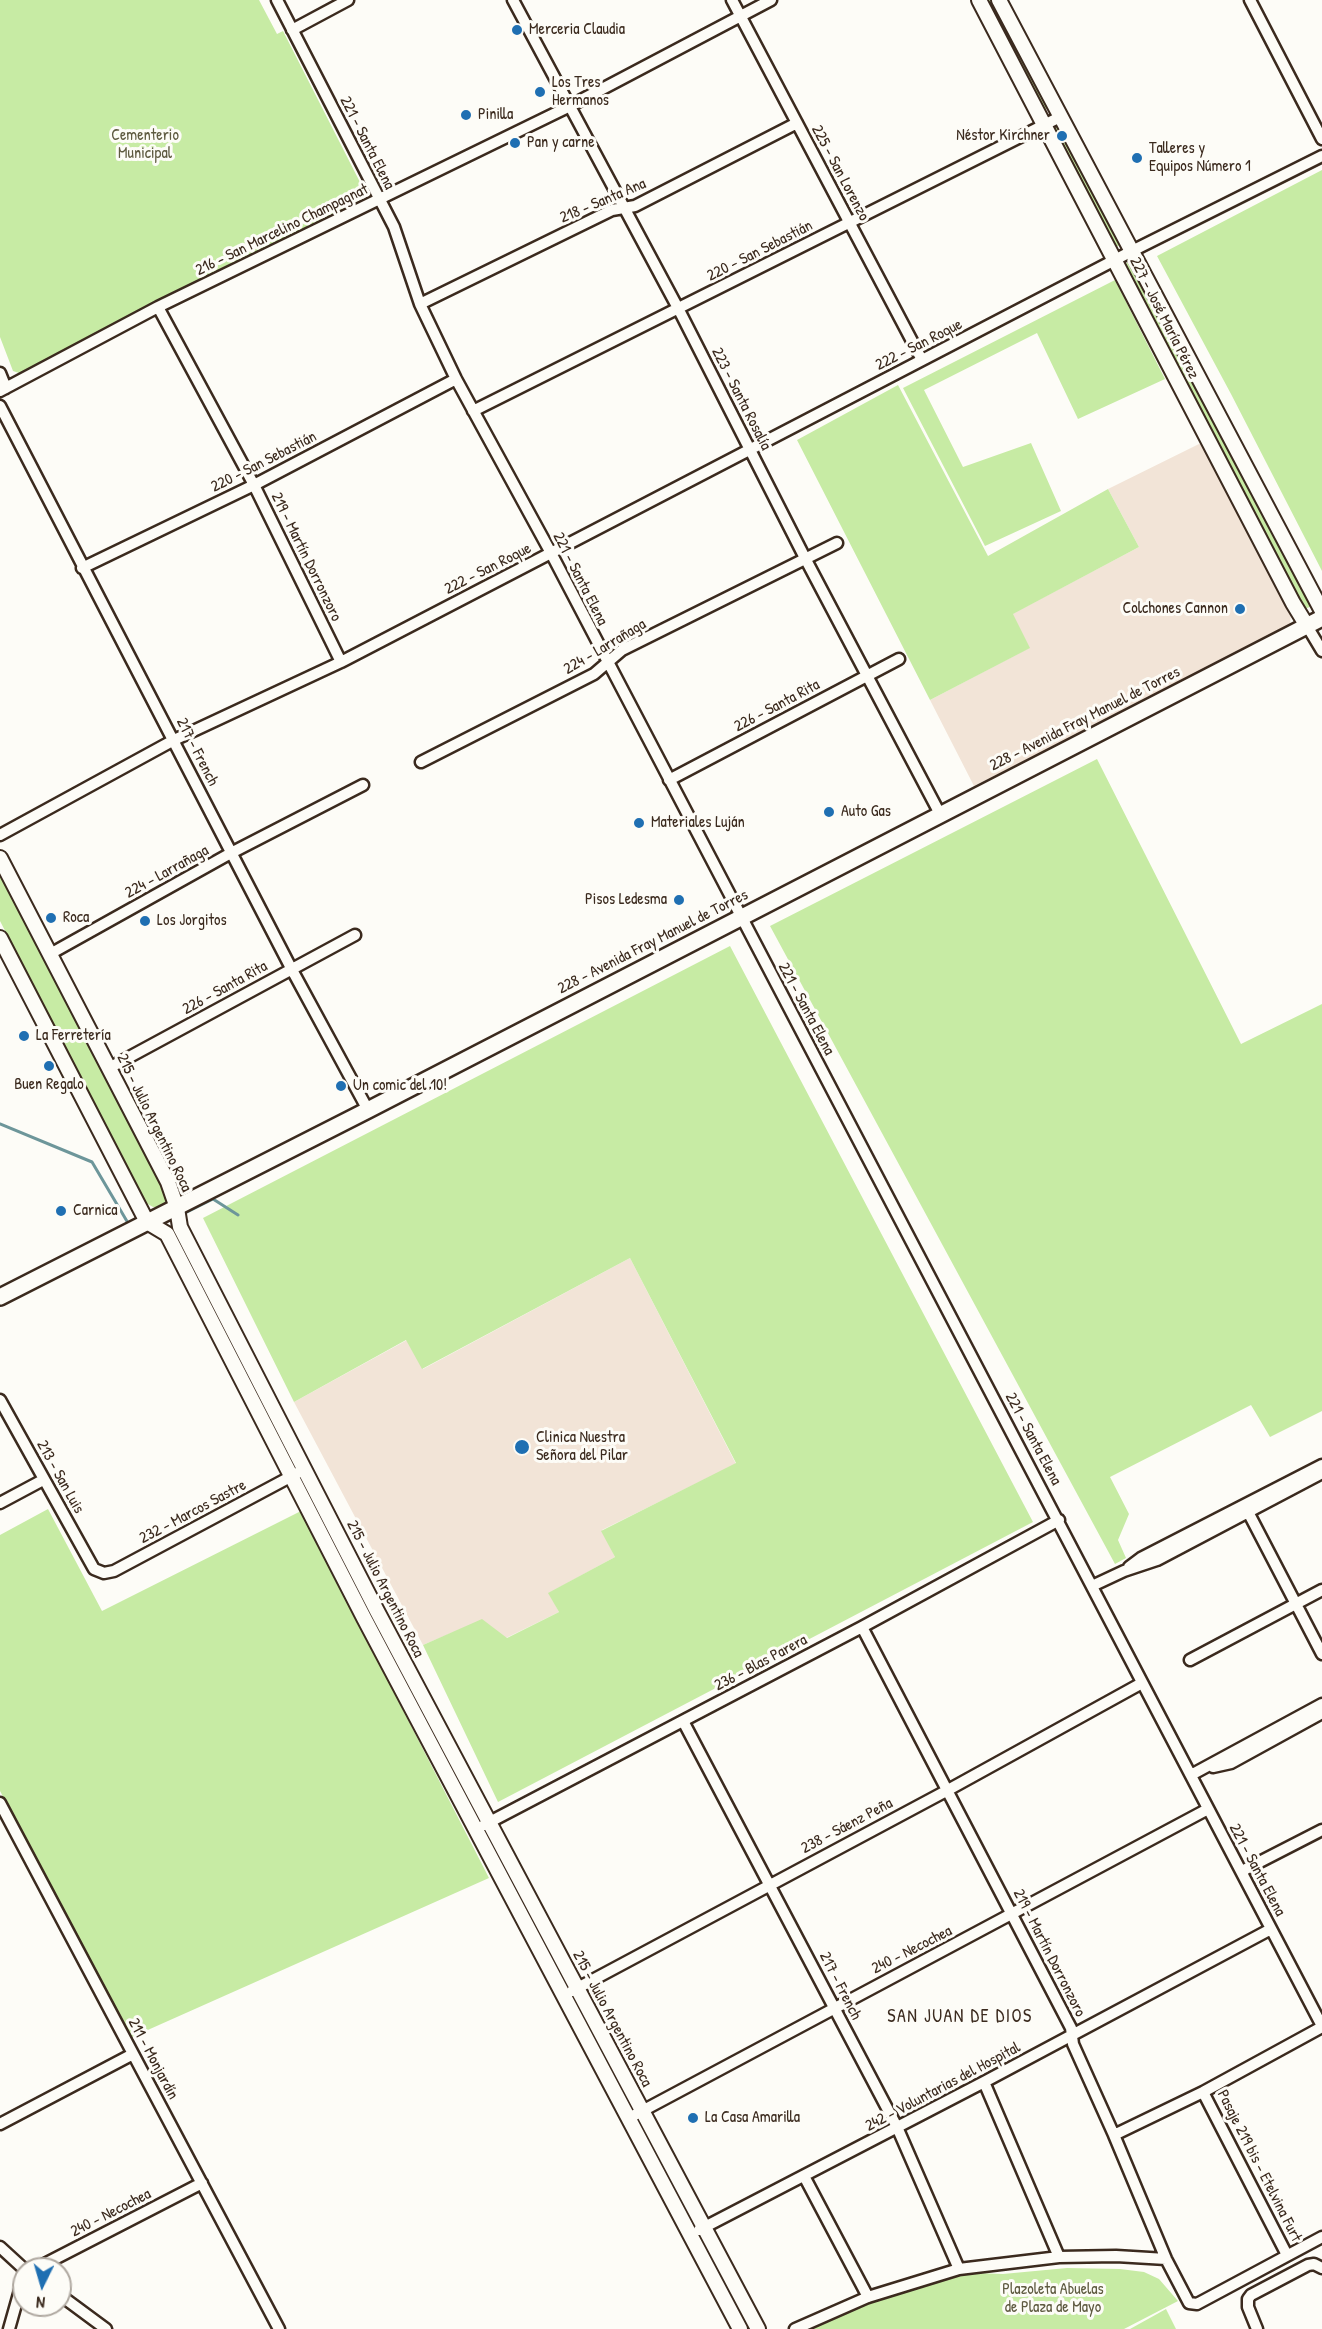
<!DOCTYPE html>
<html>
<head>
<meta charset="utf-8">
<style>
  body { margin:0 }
  #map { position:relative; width:1322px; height:2329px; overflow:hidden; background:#fdfcf7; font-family:"Patrick Hand",sans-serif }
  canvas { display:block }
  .north { position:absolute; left:12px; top:2257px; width:60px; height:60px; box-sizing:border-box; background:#fdfcf7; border:2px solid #afa8a0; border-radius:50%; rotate:185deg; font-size:16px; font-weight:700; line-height:24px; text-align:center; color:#3b2a1e }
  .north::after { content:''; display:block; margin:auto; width:21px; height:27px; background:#1f6fb2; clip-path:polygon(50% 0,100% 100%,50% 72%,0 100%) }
</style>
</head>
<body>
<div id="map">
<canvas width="1322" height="2329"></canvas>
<div class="north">N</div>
</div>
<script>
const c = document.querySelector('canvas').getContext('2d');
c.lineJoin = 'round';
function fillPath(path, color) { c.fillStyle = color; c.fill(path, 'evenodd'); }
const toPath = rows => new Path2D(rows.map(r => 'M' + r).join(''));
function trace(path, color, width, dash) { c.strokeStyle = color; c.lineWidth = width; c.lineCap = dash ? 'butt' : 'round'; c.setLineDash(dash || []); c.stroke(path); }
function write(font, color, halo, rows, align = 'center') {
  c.font = font + ' "Patrick Hand",sans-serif'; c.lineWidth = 6; c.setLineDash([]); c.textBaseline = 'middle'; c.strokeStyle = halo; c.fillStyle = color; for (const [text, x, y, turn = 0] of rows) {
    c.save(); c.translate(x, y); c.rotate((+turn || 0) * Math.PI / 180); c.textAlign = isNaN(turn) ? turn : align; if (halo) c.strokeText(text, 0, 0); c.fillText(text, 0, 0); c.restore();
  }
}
fillPath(toPath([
  [1203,442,1291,610,1290,627,974,786,930,700,1029,648,1012,614,1139,547,1108,489],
  [630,1258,736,1464,602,1530,615,1557,549,1593,559,1612,506,1638,482,1620,423,1645,294,1402,407,1340,423,1369]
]), '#f2e4d7');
fillPath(toPath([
  [0,0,259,0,277,34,283,31,365,192,365,197,19,373,13,371,0,337],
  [984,0,995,0,1050,107,1042,111],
  [1060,124,1123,244,1113,248,1051,128],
  [1322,170,1322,571,1231,394,1157,256],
  [1131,260,1312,606,1305,609,1124,265],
  [1115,280,1165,379,1078,419,1037,333,924,390,963,467,1031,443,1061,511,985,546,903,388],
  [898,385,988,556,1108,489,1139,547,1013,614,1030,648,930,700,797,440],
  [1097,759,1241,1044,1322,1004,1322,1411,1270,1437,1251,1405,1110,1477,1129,1514,1118,1540,1126,1558,1115,1564,770,926],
  [0,868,169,1198,161,1207,153,1207,146,1203,0,921],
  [730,946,1033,1522,498,1802,423,1645,482,1619,507,1638,559,1612,548,1593,615,1557,601,1531,736,1463,630,1258,422,1369,406,1340,294,1402,203,1218],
  [48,1509,102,1611,301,1511,489,1878,132,2037,0,1791,0,1535],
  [1067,2268,1120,2269,1144,2272,1159,2279,1178,2301,1124,2329,811,2329,867,2303,936,2281,975,2273,1003,2274],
  [1166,2309,1176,2329,1130,2329]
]), '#c7eba4');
trace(toPath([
  [0,1124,92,1162,128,1223],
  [183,1214,213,1199,238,1215]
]), '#6d969a', 3);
const minor = toPath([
  [277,0,394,227,420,304,456,379,551,553,1322,2026],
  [513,0,679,310,805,558,940,814],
  [732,0,922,360],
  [1250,0,1322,139],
  [292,30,348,0],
  [420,304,612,210,635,206,797,123],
  [158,307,254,485,341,662],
  [0,373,6,388],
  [0,391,158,307,568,107,771,0],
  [0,406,291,968,368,1110],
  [473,411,1060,117],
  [82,568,254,485,456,379],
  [1307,626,1322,651],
  [421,762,594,674,622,650,837,543],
  [669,780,899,659],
  [0,835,174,740,341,662,1132,251,1322,156],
  [50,954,231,853,363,785],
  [109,1068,355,935],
  [0,1400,94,1569,104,1573,114,1571,305,1469],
  [0,1503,43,1480],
  [1246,1508,1322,1654],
  [1129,1567,1141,1558,1322,1465],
  [1092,1586,1124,1571,1157,1560,1322,1473],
  [862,1627,1071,2028,1073,2044,1114,2135,1166,2259,1189,2303,1197,2304,1322,2237],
  [1190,1660,1322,1590],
  [683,1721,897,2127,959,2269],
  [1213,1767,1231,1763,1322,1713],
  [1191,1775,1322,1704],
  [0,1803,279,2329],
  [484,1825,862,1627,1059,1520],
  [1242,1871,1322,1830],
  [572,1991,948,1790,1142,1683],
  [984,2082,1059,2257],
  [1203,2092,1287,2255],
  [629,2118,1208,1809],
  [0,2124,133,2054],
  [1114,2135,1203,2092,1322,2027],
  [804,2176,868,2297],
  [699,2230,984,2082,1271,1929],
  [0,2247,24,2269],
  [35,2269,202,2183],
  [60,2295,106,2329],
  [9,2329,24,2276],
  [795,2329,868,2297,959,2269,1059,2257,1116,2256,1166,2259],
  [1257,2329,1248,2307,1248,2299,1251,2295,1308,2265,1314,2264,1322,2268]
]);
const tertiary = toPath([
  [979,0,1293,603,1307,626],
  [999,0,1322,611],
  [0,858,168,1182,177,1208,180,1227,377,1611,758,2329],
  [0,938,147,1222,167,1234,364,1618,740,2329]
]);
const secondary = toPath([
  [0,1297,368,1110,1322,618]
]);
trace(minor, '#3b2a1e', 15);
trace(tertiary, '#3b2a1e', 18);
trace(secondary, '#3b2a1e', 20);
trace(minor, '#fdfcf7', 10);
trace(tertiary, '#fdfcf7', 14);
trace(secondary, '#fdfcf7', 15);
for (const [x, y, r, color] of [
  [517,30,6,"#1f6fb2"],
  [540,92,6,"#1f6fb2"],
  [466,115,6,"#1f6fb2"],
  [1062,136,6,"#1f6fb2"],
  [515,143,6,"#1f6fb2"],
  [1137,158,6,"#1f6fb2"],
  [1240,609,6,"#1f6fb2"],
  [829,812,6,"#1f6fb2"],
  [639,823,6,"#1f6fb2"],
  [679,900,6,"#1f6fb2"],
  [51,918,6,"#1f6fb2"],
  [145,921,6,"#1f6fb2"],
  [24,1036,6,"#1f6fb2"],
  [49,1066,6,"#1f6fb2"],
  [341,1086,6,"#1f6fb2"],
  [61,1211,6,"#1f6fb2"],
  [522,1447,8,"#1f6fb2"],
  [693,2118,6,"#1f6fb2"]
]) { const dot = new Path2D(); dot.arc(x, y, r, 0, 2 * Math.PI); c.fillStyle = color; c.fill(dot); trace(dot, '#fdfcf7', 2); }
write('16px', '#3b2a1e', '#fdfcf7', [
  ["Merceria Claudia",529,30],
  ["Los Tres",552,83],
  ["Hermanos",552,101],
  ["Pinilla",478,115],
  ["Néstor Kirchner",1050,136,"right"],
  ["Pan y carne",527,143],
  ["Talleres y",1149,149],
  ["Equipos Número 1",1149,167],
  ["Colchones Cannon",1228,609,"right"],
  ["Auto Gas",841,812],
  ["Materiales Luján",651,823],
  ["Pisos Ledesma",667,900,"right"],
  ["Roca",63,918],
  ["Los Jorgitos",157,921],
  ["La Ferretería",36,1036],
  ["Buen Regalo",49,1085,"center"],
  ["Un comic del 10!",353,1086],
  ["Carnica",73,1211],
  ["Clinica Nuestra",536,1438],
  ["Señora del Pilar",536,1456],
  ["La Casa Amarilla",705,2118]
], 'left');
write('16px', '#5e5a40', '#fdfcf7', [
  ["Cementerio",145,136],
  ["Municipal",145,154],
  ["Plazoleta Abuelas",1053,2290],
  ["de Plaza de Mayo",1053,2308]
]);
write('16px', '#3b2a1e', '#fdfcf7', [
  ["221 - Santa Elena",367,143,63],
  ["225 - San Lorenzo",840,173,62],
  ["218 - Santa Ana",603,201,-23],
  ["216 - San Marcelino Champagnat",282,230,-26],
  ["220 - San Sebastián",760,251,-27],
  ["227 - José María Pérez",1164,318,63],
  ["222 - San Roque",919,345,-27],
  ["223 - Santa Rosalía",741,399,63],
  ["220 - San Sebastián",264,462,-27],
  ["219 - Martín Dorronzoro",306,557,64],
  ["222 - San Roque",488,569,-27],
  ["221 - Santa Elena",580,579,63],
  ["224 - Larrañaga",605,647,-31],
  ["226 - Santa Rita",777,706,-28],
  ["228 - Avenida Fray Manuel de Torres",1085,719,-27],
  ["217 - French",197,752,63],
  ["224 - Larrañaga",167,872,-29],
  ["228 - Avenida Fray Manuel de Torres",653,942,-27],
  ["226 - Santa Rita",225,988,-29],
  ["221 - Santa Elena",806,1009,62],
  ["215 - Julio Argentino Roca",154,1123,64],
  ["221 - Santa Elena",1033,1439,62],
  ["213 - San Luis",60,1477,61],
  ["232 - Marcos Sastre",193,1512,-28],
  ["215 - Julio Argentino Roca",385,1589,63],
  ["236 - Blas Parera",761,1663,-28],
  ["238 - Sáenz Peña",847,1826,-28],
  ["221 - Santa Elena",1257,1870,62],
  ["240 - Necochea",912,1950,-27],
  ["219 - Martín Dorronzoro",1049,1953,63],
  ["217 - French",840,1986,63],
  ["215 - Julio Argentino Roca",612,2019,62],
  ["211 - Monjardín",153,2059,62],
  ["242 - Voluntarias del Hospital",943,2087,-28],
  ["Pasaje 219 bis - Etelvina Furt",1259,2166,63],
  ["240 - Necochea",111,2213,-27]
]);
c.letterSpacing = '1.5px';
write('18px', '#3b2a1e', '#fdfcf7', [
  ["SAN JUAN DE DIOS",960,2017]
]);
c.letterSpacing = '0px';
</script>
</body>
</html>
